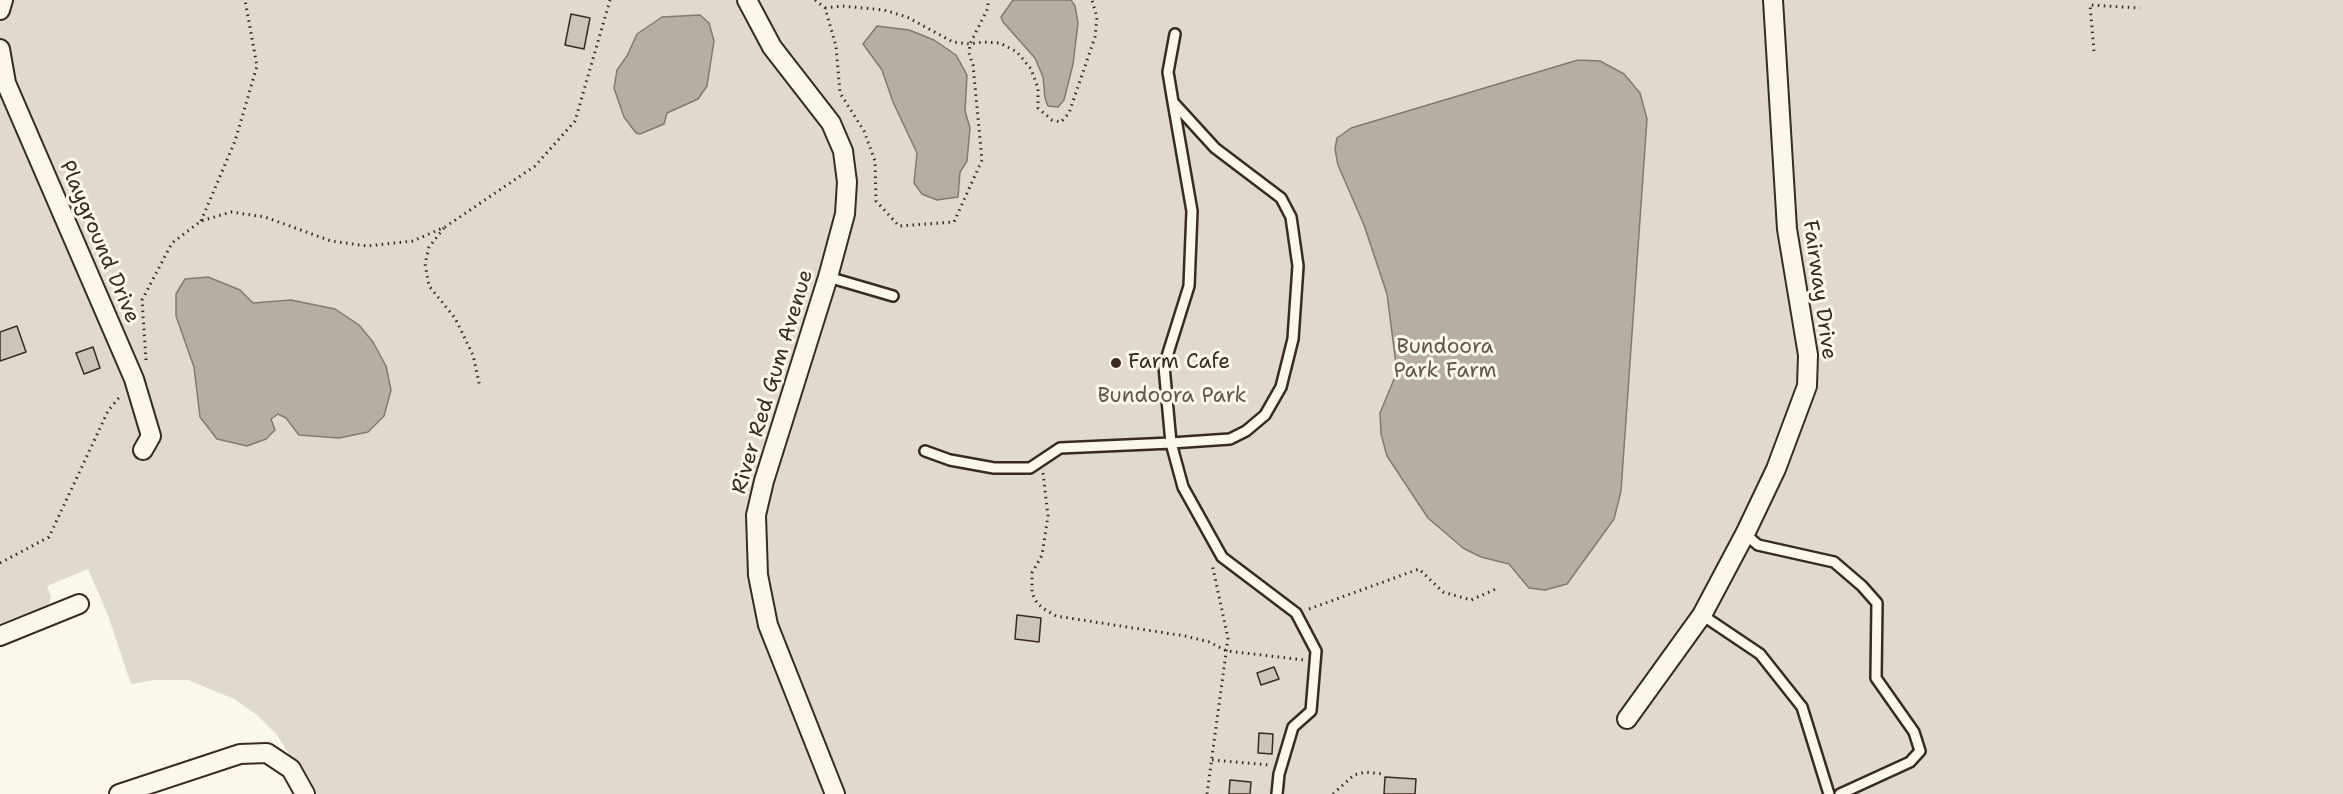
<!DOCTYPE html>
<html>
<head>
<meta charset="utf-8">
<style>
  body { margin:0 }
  canvas { display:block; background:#fbf7ec }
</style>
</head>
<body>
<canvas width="2343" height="794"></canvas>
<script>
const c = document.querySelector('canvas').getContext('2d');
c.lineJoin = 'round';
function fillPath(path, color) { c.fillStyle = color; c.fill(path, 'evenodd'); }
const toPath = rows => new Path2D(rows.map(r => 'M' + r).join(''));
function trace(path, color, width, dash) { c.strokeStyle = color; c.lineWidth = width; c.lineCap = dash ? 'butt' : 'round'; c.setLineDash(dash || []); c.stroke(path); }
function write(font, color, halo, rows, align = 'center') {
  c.font = font + ' "Shantell Sans",sans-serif'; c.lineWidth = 6; c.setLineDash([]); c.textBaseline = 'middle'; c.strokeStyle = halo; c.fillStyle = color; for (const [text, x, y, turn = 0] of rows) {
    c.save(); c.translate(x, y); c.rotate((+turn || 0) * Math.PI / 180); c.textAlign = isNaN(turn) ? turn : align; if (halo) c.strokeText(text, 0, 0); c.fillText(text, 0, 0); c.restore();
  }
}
fillPath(toPath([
  [0,0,2343,0,2343,794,314,794,277,735,257,715,234,699,188,680,155,680,131,684,108,615,88,569,47,586,51,597,48,607,0,628]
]), '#dfd9ce');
const water = toPath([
  [1013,0,1071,0,1075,6,1078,23,1073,64,1064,100,1058,107,1048,106,1045,98,1043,77,1035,58,1003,22,1001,17,1013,0],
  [700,15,709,23,714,41,707,86,698,99,667,113,664,124,640,134,636,133,624,117,614,88,617,70,627,56,637,34,662,17,700,15],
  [877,26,909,30,934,40,956,55,967,75,965,111,970,128,967,161,960,172,958,197,937,200,922,194,914,183,917,153,893,102,882,70,863,44,877,26],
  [1578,60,1600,61,1624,74,1640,93,1647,119,1621,491,1614,519,1567,584,1545,590,1529,588,1509,564,1481,557,1463,548,1428,518,1387,456,1381,434,1380,413,1397,372,1387,294,1364,225,1338,165,1335,149,1337,138,1351,128,1578,60],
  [208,277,240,290,253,303,291,300,335,309,359,325,373,342,386,366,391,390,384,416,368,432,339,438,299,435,286,418,278,414,271,419,275,430,266,439,247,446,217,439,200,417,194,367,176,316,176,294,185,279,208,277]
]);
fillPath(water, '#b6aea2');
trace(water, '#85796d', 1.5);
const building = toPath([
  [571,14,590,18,584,49,565,45,571,14],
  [17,326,26,352,0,361,0,332,17,326],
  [93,347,100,368,84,374,76,353,93,347],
  [1017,615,1041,618,1039,642,1015,639,1017,615],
  [1274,667,1279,679,1261,685,1257,673,1274,667],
  [1259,733,1273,734,1272,754,1258,753,1259,733],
  [1385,777,1416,779,1415,794,1384,794,1385,777],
  [1230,780,1251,782,1250,794,1229,794,1230,780]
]);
fillPath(building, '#ccc4b9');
trace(building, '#3b2a1e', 1.5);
const service = toPath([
  [1173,102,1215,148,1281,198,1291,217,1298,266,1293,339,1281,387,1265,415,1246,431,1230,439,1171,443,1164,366,1189,286,1192,211,1173,102,1168,72,1175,34],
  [828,277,893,296],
  [925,451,950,460,994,468,1030,468,1060,448,1171,443,1183,487,1222,557,1296,613,1316,651,1311,711,1293,727,1279,774,1277,794],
  [1745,534,1758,545,1834,562,1862,586,1877,603,1876,678,1914,732,1920,751,1910,762,1840,794],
  [1702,615,1760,654,1802,707,1829,794]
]);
const minor = toPath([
  [747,0,772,47,831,123,843,151,847,182,845,214,828,277,764,481,756,515,758,575,768,625,835,794],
  [0,10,3,0],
  [0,49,6,83,134,379,151,436,143,450],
  [0,636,79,604],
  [1627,719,1702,615,1745,534,1776,469,1807,386,1808,355,1787,229,1773,0],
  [119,794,240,754,267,753,291,769,305,794]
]);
trace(service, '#3b2a1e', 14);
trace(minor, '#3b2a1e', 22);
trace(toPath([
  [815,0,825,8,836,46,840,93,864,131,875,161,876,201,899,226,954,222,982,160,973,65,969,53,970,44,988,8,988,0],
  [825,8,842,6,884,10,907,17,953,42,970,44,983,42,1000,43,1017,52,1031,69,1038,88,1038,108,1052,120,1061,122,1069,113,1095,37,1097,17,1092,0],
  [2094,51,2090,5,2140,8],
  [201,221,235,141,257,66,245,0],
  [444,228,429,247,425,264,429,286,455,318,473,355,480,387],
  [146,360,142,300,172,243,201,221,231,212,265,217,331,241,367,246,413,241,445,227,535,166,575,121,610,0],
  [1043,473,1048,516,1042,555,1032,573,1032,593,1037,603,1044,609,1056,616,1185,636,1209,642,1227,651,1304,660],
  [0,563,49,537,108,411,121,395],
  [1309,609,1419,569,1443,592,1471,600,1496,589],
  [1212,760,1270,765],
  [1207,794,1228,638,1212,564],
  [1333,794,1354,775,1365,772,1383,774]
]), '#3b2a1e', 3, [1.5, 4.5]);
trace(service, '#fbf7ec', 9);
trace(minor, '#fbf7ec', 18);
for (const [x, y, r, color] of [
  [1116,363,6,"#3b2a1e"]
]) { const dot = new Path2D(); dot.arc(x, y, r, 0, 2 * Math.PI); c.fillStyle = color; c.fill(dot); trace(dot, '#fbf7ec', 2); }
write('21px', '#3b2a1e', '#fbf7ec', [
  ["Playground Drive",99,242,67],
  ["Fairway Drive",1819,290,82],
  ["River Red Gum Avenue",773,382,-73]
]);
write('21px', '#64564a', '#fbf7ec', [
  ["Bundoora",1445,348],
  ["Park Farm",1445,372],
  ["Bundoora Park",1172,397]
]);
write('21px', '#3b2a1e', '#fbf7ec', [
  ["Farm Cafe",1128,363]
], 'left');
</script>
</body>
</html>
